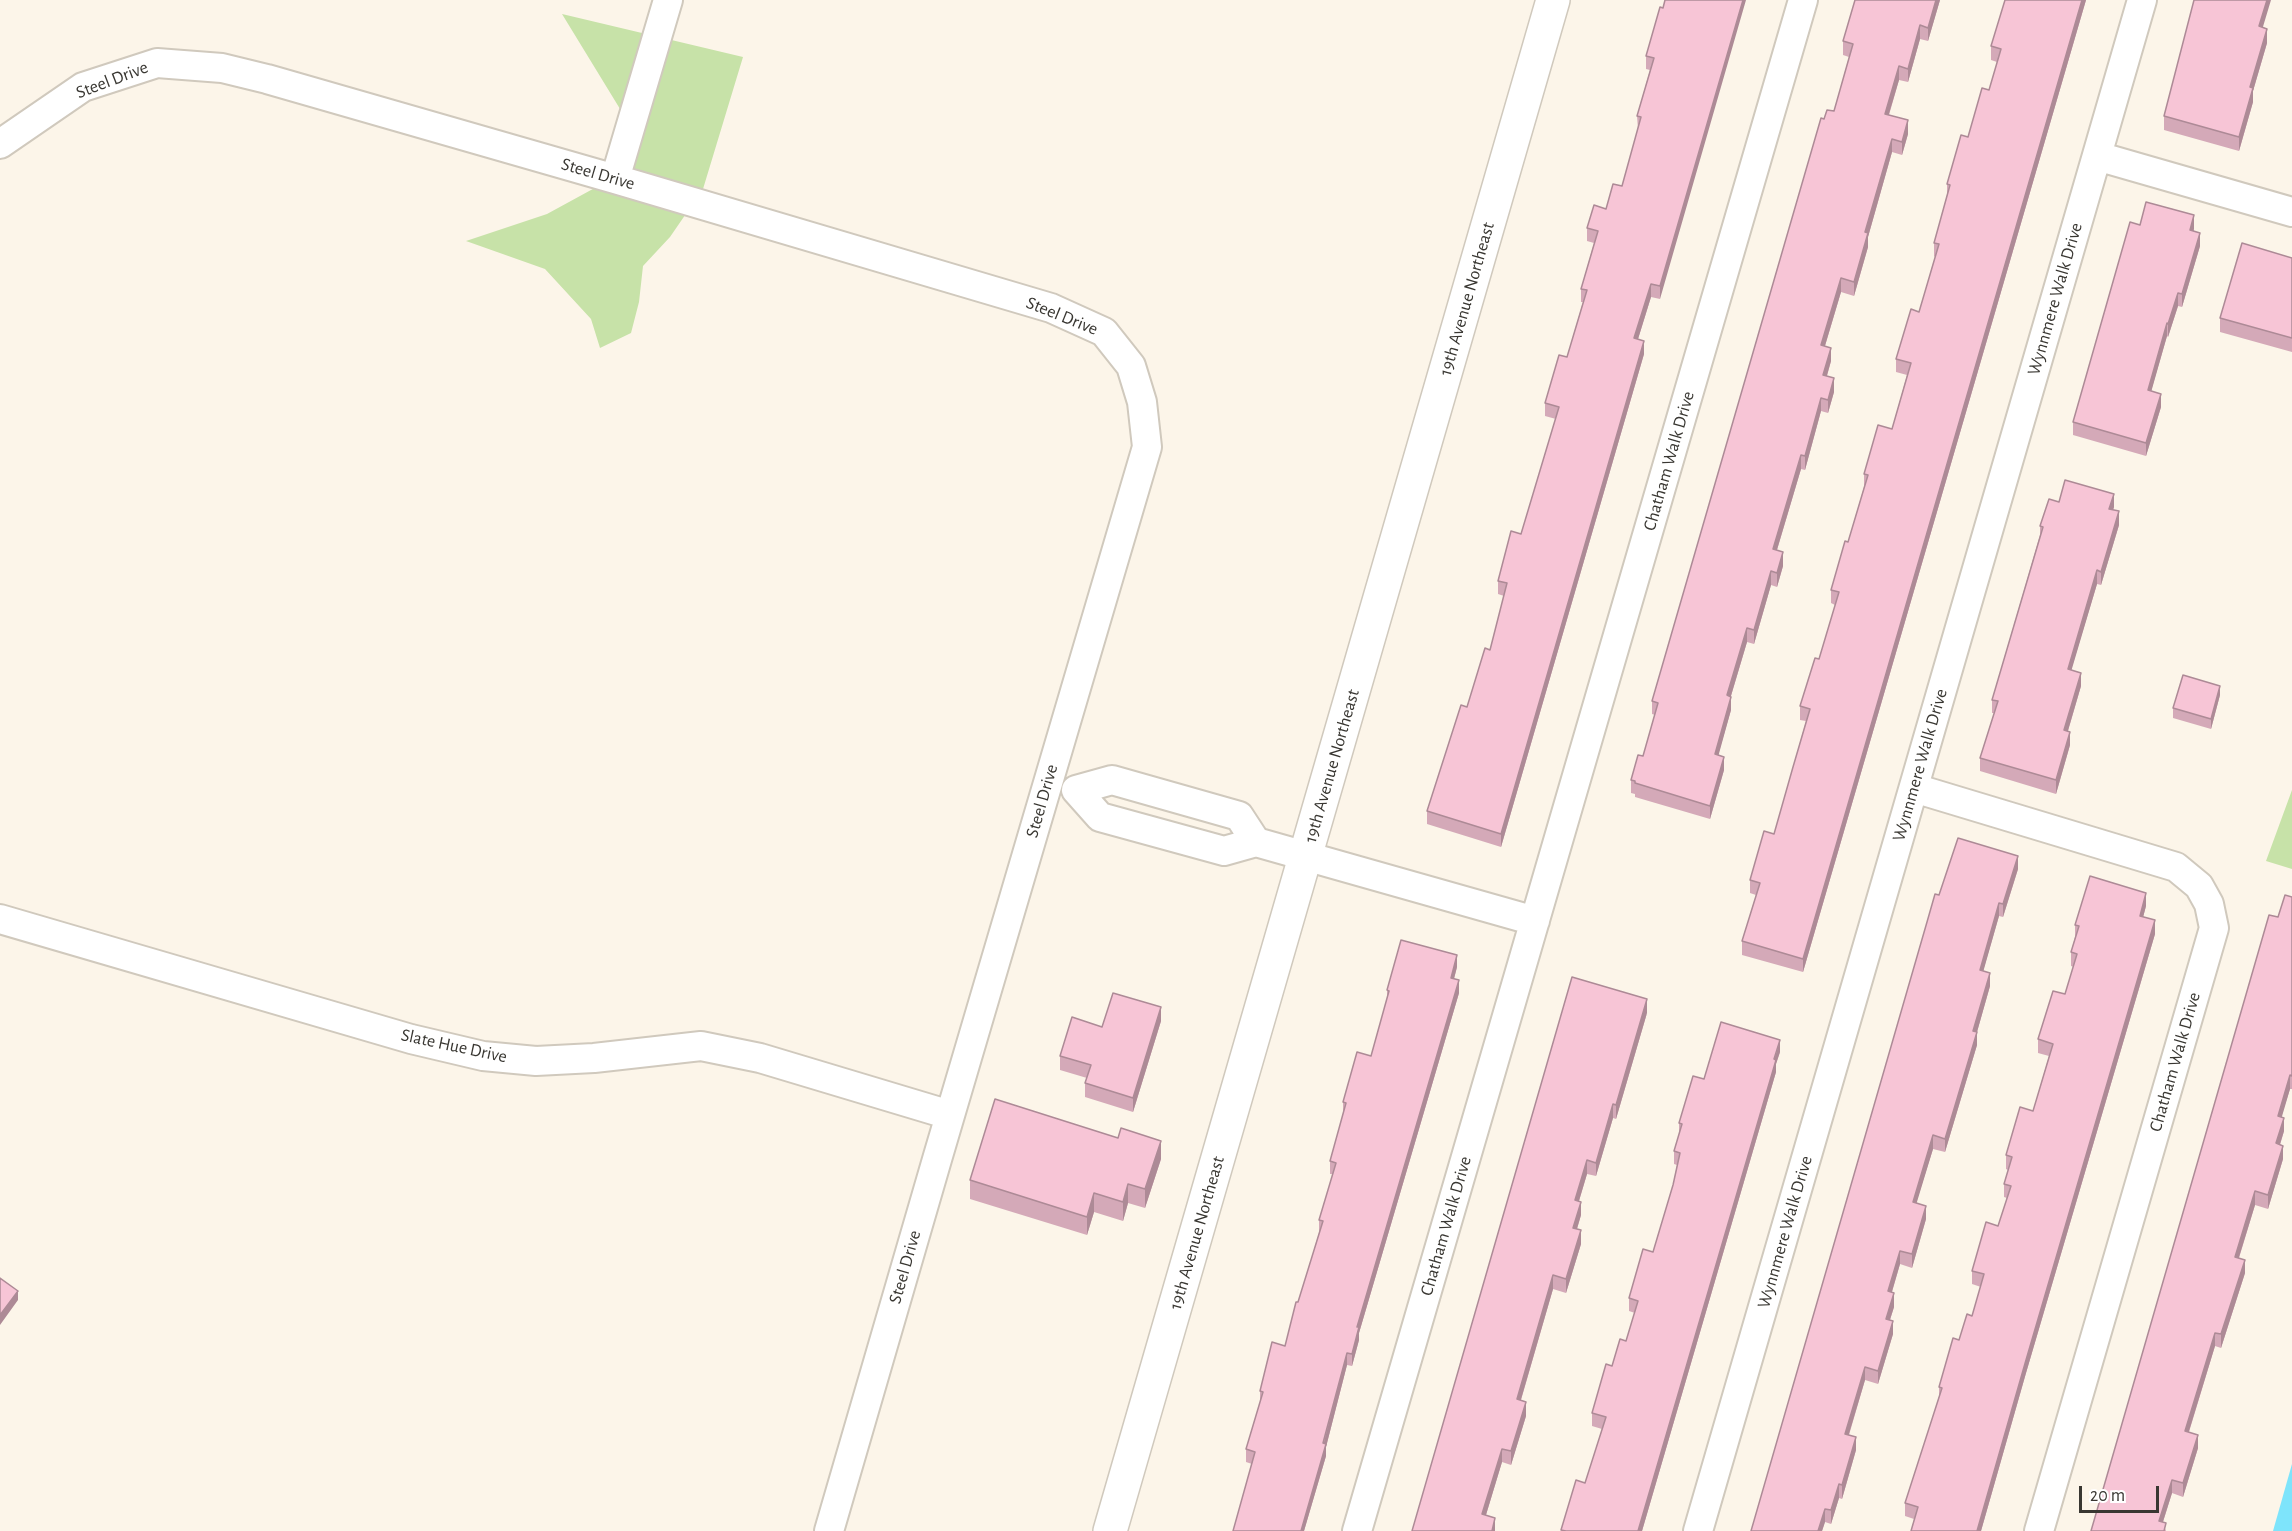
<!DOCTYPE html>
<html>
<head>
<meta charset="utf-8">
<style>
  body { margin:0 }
  #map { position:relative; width:2292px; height:1531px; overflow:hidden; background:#fcf5e9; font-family:"Alegreya Sans",sans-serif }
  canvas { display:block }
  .scale { position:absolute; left:2079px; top:1486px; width:80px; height:27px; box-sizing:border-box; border:3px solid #393732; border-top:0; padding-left:8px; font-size:18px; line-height:21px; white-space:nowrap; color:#393732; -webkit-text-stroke:4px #fff; paint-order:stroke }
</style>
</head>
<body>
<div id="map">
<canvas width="2292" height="1531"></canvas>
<div class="scale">20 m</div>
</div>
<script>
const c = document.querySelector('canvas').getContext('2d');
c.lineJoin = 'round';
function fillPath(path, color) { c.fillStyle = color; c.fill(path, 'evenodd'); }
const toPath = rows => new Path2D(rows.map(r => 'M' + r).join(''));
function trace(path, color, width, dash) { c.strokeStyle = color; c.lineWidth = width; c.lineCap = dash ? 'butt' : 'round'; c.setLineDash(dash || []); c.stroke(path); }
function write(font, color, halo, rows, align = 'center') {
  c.font = font + ' "Alegreya Sans",sans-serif'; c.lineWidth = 4.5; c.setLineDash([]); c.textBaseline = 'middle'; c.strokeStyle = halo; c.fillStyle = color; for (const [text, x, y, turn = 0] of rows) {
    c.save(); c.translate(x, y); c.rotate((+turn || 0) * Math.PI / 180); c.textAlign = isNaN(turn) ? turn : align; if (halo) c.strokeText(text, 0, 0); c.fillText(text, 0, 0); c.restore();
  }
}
fillPath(toPath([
  [562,14,743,57,703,189,670,237,643,266,639,302,631,333,600,348,591,319,545,269,466,241,547,214,613,178,628,122],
  [2292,790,2292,869,2266,861]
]), '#c7e2a8');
fillPath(toPath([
  [2292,1464,2292,1531,2273,1531]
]), '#7ee4fb');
const street = toPath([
  [0,144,83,87,157,63,222,68,267,79,615,179,1051,308,1104,332,1131,366,1142,402,1147,447,938,1156,829,1531],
  [2097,156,2292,212],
  [615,179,668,0],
  [1914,788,2176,867,2199,886,2209,904,2214,928,2039,1531],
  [1256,842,1239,816,1112,780,1076,790,1100,817,1224,851,1256,842,1535,921],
  [0,919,411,1039,483,1056,536,1061,594,1058,701,1046,760,1058,950,1115],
  [1357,1531,1803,0],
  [1698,1531,2142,0]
]);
const secondary = toPath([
  [1110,1531,1553,0]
]);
trace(street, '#d0c9bd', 32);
trace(secondary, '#d0c9bd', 36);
trace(street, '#fff', 28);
trace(secondary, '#fff', 33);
fillPath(toPath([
  [1855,0,1940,0,1928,41,1920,39,1908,82,1899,80,1889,115,1908,134,1902,155,1892,152,1868,237,1868,247,1854,296,1841,292,1825,346,1831,361,1827,376,1834,392,1828,413,1821,411,1805,470,1801,469,1777,550,1783,566,1777,587,1771,585,1754,644,1747,642,1731,696,1731,710,1718,755,1724,770,1710,819,1635,797,1635,794,1631,793,1631,780,1643,756,1655,715,1652,714,1652,701,1824,119,1834,111,1849,57,1843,55,1843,41],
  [2005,0,2086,0,1803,972,1742,955,1742,941,1756,895,1750,893,1750,880,1774,834,1806,721,1800,720,1800,706,1819,659,1835,605,1831,603,1831,590,1848,542,1864,487,1864,474,1892,429,1907,375,1896,372,1896,359,1919,312,1935,257,1934,256,1934,243,1947,195,1947,184,1989,90,1997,62,1991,60,1991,46],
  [1663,8,1660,299,1651,297,1638,339,1644,354,1501,847,1427,824,1427,811,1490,650,1504,596,1498,594,1498,581,1521,534,1556,419,1545,416,1545,403,1567,357,1583,302,1581,302,1581,289,1594,243,1587,241,1587,228,1606,209,1622,186,1638,129,1637,116,1650,70,1646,69,1646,56],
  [2263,27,2267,43,2253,91,2253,102,2239,151,2164,130,2164,116],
  [2194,229,2194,231,2200,246,2182,307,2178,306,2168,337,2167,336,2151,391,2161,407,2146,456,2073,435,2073,422],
  [2292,258,2292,352,2220,332,2220,318],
  [2059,502,2114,507,2113,510,2119,525,2101,585,2097,584,2071,670,2081,686,2068,731,2070,745,2056,794,1980,771,1980,758,1994,713,1992,713,1992,700,2040,535,2040,526],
  [2220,695,2211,729,2173,718,2173,708],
  [2018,869,2003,917,1999,916,1983,971,1990,986,1977,1032,1977,1045,1945,1152,1933,1149,1916,1203,1926,1219,1912,1268,1900,1264,1892,1292,1894,1307,1890,1320,1893,1334,1878,1384,1865,1380,1849,1435,1856,1450,1842,1499,1839,1498,1831,1524,1825,1522,1822,1531,1751,1531,1939,895],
  [2292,897,2292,1089,2290,1089,2281,1117,2284,1131,2280,1145,2283,1159,2268,1209,2255,1205,2239,1258,2245,1273,2221,1348,2215,1346,2189,1432,2198,1448,2183,1497,2172,1493,2163,1522,2166,1531,2091,1531,2278,917],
  [2146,906,2143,917,2155,934,2026,1373,1981,1531,1911,1531,1914,1519,1905,1516,1905,1503,1939,1397,1939,1387,1959,1340,1972,1316,1981,1287,1972,1284,1972,1271,1998,1226,2007,1198,2004,1197,2004,1184,2008,1170,2006,1169,2006,1155,2033,1111,2049,1056,2038,1053,2038,1039,2065,994,2074,967,2071,966,2071,952,2075,937,2075,925],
  [1457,967,1454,979,1459,993,1359,1333,1359,1340,1352,1366,1347,1365,1326,1447,1326,1456,1304,1531,1233,1531,1252,1464,1246,1462,1246,1449,1260,1403,1260,1391,1285,1346,1319,1233,1319,1220,1333,1174,1330,1174,1330,1161,1343,1114,1343,1102,1371,1056,1387,999,1387,990],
  [1647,1013,1616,1119,1613,1118,1596,1176,1587,1174,1579,1201,1581,1215,1577,1229,1581,1244,1566,1293,1553,1289,1521,1400,1526,1416,1511,1465,1502,1462,1486,1515,1495,1531,1412,1531],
  [1161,1021,1133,1112,1085,1097,1085,1083,1087,1078,1060,1070,1060,1056,1102,1027],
  [1780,1052,1776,1064,1776,1072,1642,1531,1561,1531,1585,1483,1602,1429,1592,1426,1592,1413,1612,1366,1626,1341,1635,1313,1629,1311,1629,1298,1653,1252,1673,1185,1677,1165,1674,1164,1674,1151,1679,1135,1679,1123,1704,1079],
  [1161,1159,1145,1208,1128,1203,1123,1221,1094,1212,1087,1235,970,1199,970,1180]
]), '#d4a9b8');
fillPath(toPath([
  [1743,0,1746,0,1660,299,1660,286],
  [1936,0,1940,0,1928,41,1928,28],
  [2082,0,2086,0,1803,972,1803,959],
  [2267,0,2271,0,2259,40,2259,26],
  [1920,25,1920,39,1908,82,1908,69],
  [2267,29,2267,43,2253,91,2253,102,2239,151,2239,137,2250,87],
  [1899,66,1899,80,1885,127,1885,114],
  [1908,120,1908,134,1902,155,1902,142],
  [1892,139,1892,152,1868,237,1868,247,1854,296,1854,282,1865,232],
  [2194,215,2194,229,2190,243,2190,230],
  [2200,233,2200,246,2182,307,2182,294],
  [1841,278,1841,292,1821,359,1821,345],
  [1651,284,1651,297,1634,352,1634,338],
  [2178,293,2178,306,2168,337,2168,324],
  [2167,323,2167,336,2148,403,2148,390],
  [1644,341,1644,354,1501,847,1501,834],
  [1831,348,1831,361,1823,389,1823,375],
  [1834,378,1834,392,1828,413,1828,400],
  [2161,394,2161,407,2146,456,2146,443],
  [1821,398,1821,411,1805,470,1805,456],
  [1801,455,1801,469,1773,563,1773,549],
  [2114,494,2114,507,2109,522,2109,509],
  [2119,511,2119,525,2101,585,2101,572],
  [1783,552,1783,566,1777,587,1777,573],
  [2097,570,2097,584,2068,682,2068,669],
  [1771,571,1771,585,1754,644,1754,630],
  [1747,628,1747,642,1727,709,1727,695],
  [2081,673,2081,686,2064,744,2064,730],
  [2220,686,2220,695,2211,729,2211,719],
  [1731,697,1731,710,1715,768,1715,754],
  [2070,732,2070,745,2056,794,2056,780],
  [1724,757,1724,770,1710,819,1710,806],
  [2018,856,2018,869,2003,917,2003,904],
  [2146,893,2146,906,2140,929,2140,916],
  [1999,903,1999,916,1980,983,1980,970],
  [2155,920,2155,934,2026,1373,1981,1531,1977,1531,2026,1360],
  [1457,955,1457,967,1451,990,1451,978],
  [1990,973,1990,986,1977,1032,1977,1045,1945,1152,1945,1139,1973,1031],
  [1459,980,1459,993,1359,1333,1359,1340,1352,1366,1352,1354,1357,1327],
  [1647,999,1647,1013,1616,1119,1616,1105],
  [1161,1007,1161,1021,1133,1112,1133,1098],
  [1780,1040,1780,1052,1776,1064,1776,1072,1642,1531,1638,1531],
  [2290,1075,2290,1089,2278,1130,2278,1116],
  [1613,1104,1613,1118,1596,1176,1596,1163],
  [2284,1118,2284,1131,2276,1157,2276,1143],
  [1933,1135,1933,1149,1913,1215,1913,1202],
  [1161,1141,1161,1159,1145,1208,1145,1189],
  [2283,1146,2283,1159,2268,1209,2268,1195],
  [1587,1160,1587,1174,1575,1214,1575,1200],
  [1128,1184,1128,1203,1123,1221,1123,1202],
  [2255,1191,2255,1205,2235,1270,2235,1257],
  [1094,1193,1094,1212,1087,1235,1087,1217],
  [1581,1202,1581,1215,1573,1242,1573,1228],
  [1926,1206,1926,1219,1912,1268,1912,1254],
  [1581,1230,1581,1244,1566,1293,1566,1279],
  [1900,1251,1900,1264,1888,1305,1888,1291],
  [2245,1260,2245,1273,2221,1348,2221,1334],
  [1553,1275,1553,1289,1517,1413,1517,1399],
  [18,1291,18,1300,0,1325,0,1315],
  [1894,1293,1894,1307,1886,1332,1886,1319],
  [1893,1321,1893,1334,1878,1384,1878,1371],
  [2215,1333,2215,1346,2185,1444,2185,1431],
  [1347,1353,1347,1365,1326,1447,1326,1456,1304,1531,1301,1531],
  [1865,1367,1865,1380,1845,1447,1845,1434],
  [1526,1402,1526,1416,1511,1465,1511,1451],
  [2198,1435,2198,1448,2183,1497,2183,1483],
  [1856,1437,1856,1450,1842,1499,1842,1485],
  [1502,1449,1502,1462,1482,1528,1482,1514],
  [2172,1480,2172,1493,2160,1531,2159,1521],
  [1839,1484,1839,1498,1831,1524,1831,1510],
  [1825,1509,1825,1522,1822,1531,1818,1531],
  [1495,1518,1495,1531,1492,1531]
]), '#ad8a96');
const building = toPath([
  [1665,0,1743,0,1660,286,1651,284,1634,338,1644,341,1501,834,1427,811,1461,705,1467,707,1485,648,1490,650,1507,583,1498,581,1511,531,1521,534,1559,407,1545,403,1559,355,1567,357,1587,290,1581,289,1598,231,1587,228,1594,205,1606,209,1613,184,1622,186,1641,117,1637,116,1654,58,1646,56,1660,7,1663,8,1665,0],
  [1855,0,1936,0,1928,28,1920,25,1908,69,1899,66,1885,114,1908,120,1902,142,1892,139,1865,232,1868,233,1854,282,1841,278,1821,345,1831,348,1823,375,1834,378,1828,400,1821,398,1805,456,1801,455,1773,549,1783,552,1777,573,1771,571,1754,630,1747,628,1727,695,1731,697,1715,754,1724,757,1710,806,1635,783,1635,781,1631,780,1638,755,1643,756,1658,703,1652,701,1821,118,1824,119,1827,110,1834,111,1853,44,1843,41,1855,0],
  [2005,0,2082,0,1803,959,1742,941,1760,883,1750,880,1764,831,1774,834,1793,767,1810,709,1800,706,1815,658,1819,659,1839,592,1831,590,1845,541,1848,542,1868,475,1864,474,1878,425,1892,429,1911,363,1896,359,1911,309,1919,312,1939,244,1934,243,1950,185,1947,184,1961,135,1968,137,1982,88,1989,90,2001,49,1991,46,2005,0],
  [2194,0,2267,0,2259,26,2267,29,2250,87,2253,88,2239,137,2164,116,2194,0],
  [2146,202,2194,215,2190,230,2200,233,2182,294,2178,293,2168,324,2167,323,2148,390,2161,394,2146,443,2073,422,2130,222,2140,225,2146,202],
  [2242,243,2292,258,2292,338,2220,318,2242,243],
  [2065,480,2114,494,2109,509,2119,511,2101,572,2097,570,2068,669,2081,673,2064,730,2070,732,2056,780,1980,758,1998,701,1992,700,2043,527,2040,526,2049,499,2059,502,2065,480],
  [2183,675,2220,686,2211,719,2173,708,2183,675],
  [1958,838,2018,856,2003,904,1999,903,1980,970,1990,973,1973,1031,1977,1032,1945,1139,1933,1135,1913,1202,1926,1206,1912,1254,1900,1251,1888,1291,1894,1293,1886,1319,1893,1321,1878,1371,1865,1367,1845,1434,1856,1437,1842,1485,1839,1484,1831,1510,1825,1509,1818,1531,1751,1531,1927,922,1935,894,1939,895,1958,838],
  [2090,876,2146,893,2140,916,2155,920,2026,1360,1977,1531,1911,1531,1918,1507,1905,1503,1942,1388,1939,1387,1953,1338,1959,1340,1967,1314,1972,1316,1984,1274,1972,1271,1986,1222,1998,1226,2011,1186,2004,1184,2012,1157,2006,1155,2020,1107,2033,1111,2053,1044,2038,1039,2053,991,2065,994,2077,954,2071,952,2079,926,2075,925,2090,876],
  [2285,895,2292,897,2292,1076,2290,1075,2278,1116,2284,1118,2276,1143,2283,1146,2268,1195,2255,1191,2235,1257,2245,1260,2221,1334,2215,1333,2185,1431,2198,1435,2183,1483,2172,1480,2159,1521,2166,1523,2164,1531,2091,1531,2269,915,2278,917,2285,895],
  [1401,940,1457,955,1451,978,1459,980,1357,1327,1359,1327,1352,1354,1347,1353,1323,1443,1326,1444,1301,1531,1233,1531,1255,1452,1246,1449,1263,1392,1260,1391,1272,1342,1285,1346,1296,1302,1298,1302,1323,1221,1319,1220,1336,1163,1330,1161,1346,1103,1343,1102,1357,1052,1371,1056,1389,991,1387,990,1401,940],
  [1572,977,1647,999,1616,1105,1613,1104,1596,1163,1587,1160,1575,1200,1581,1202,1573,1228,1581,1230,1566,1279,1553,1275,1517,1399,1526,1402,1511,1451,1502,1449,1482,1514,1495,1518,1492,1531,1412,1531,1572,977],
  [1113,993,1161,1007,1133,1098,1085,1083,1091,1065,1060,1056,1072,1017,1102,1027,1113,993],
  [1721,1022,1780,1040,1774,1059,1776,1060,1638,1531,1566,1531,1561,1530,1576,1480,1585,1483,1606,1417,1592,1413,1606,1364,1612,1366,1620,1339,1626,1341,1638,1301,1629,1298,1643,1249,1653,1252,1673,1185,1680,1153,1674,1151,1682,1124,1679,1123,1693,1076,1704,1079,1721,1022],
  [995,1099,1118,1138,1121,1128,1161,1141,1145,1189,1128,1184,1123,1202,1094,1193,1087,1217,970,1180,995,1099],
  [0,1278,18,1291,0,1315,0,1278]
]);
fillPath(building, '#f7c5d6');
trace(building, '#ad8a96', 1.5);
write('18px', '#393732', '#fff', [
  ["Steel Drive",112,80,-21],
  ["Steel Drive",598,174,16],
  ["19th Avenue Northeast",1467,299,-74],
  ["Wynnmere Walk Drive",2055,299,-74],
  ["Steel Drive",1062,316,22],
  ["Chatham Walk Drive",1669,461,-74],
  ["Wynnmere Walk Drive",1920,765,-74],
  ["19th Avenue Northeast",1332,766,-74],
  ["Steel Drive",1042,801,-74],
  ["Slate Hue Drive",454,1046,12],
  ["Chatham Walk Drive",2175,1062,-74],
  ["Chatham Walk Drive",1446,1226,-74],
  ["Wynnmere Walk Drive",1785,1232,-74],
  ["19th Avenue Northeast",1197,1233,-74],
  ["Steel Drive",905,1267,-74]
]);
</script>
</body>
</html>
